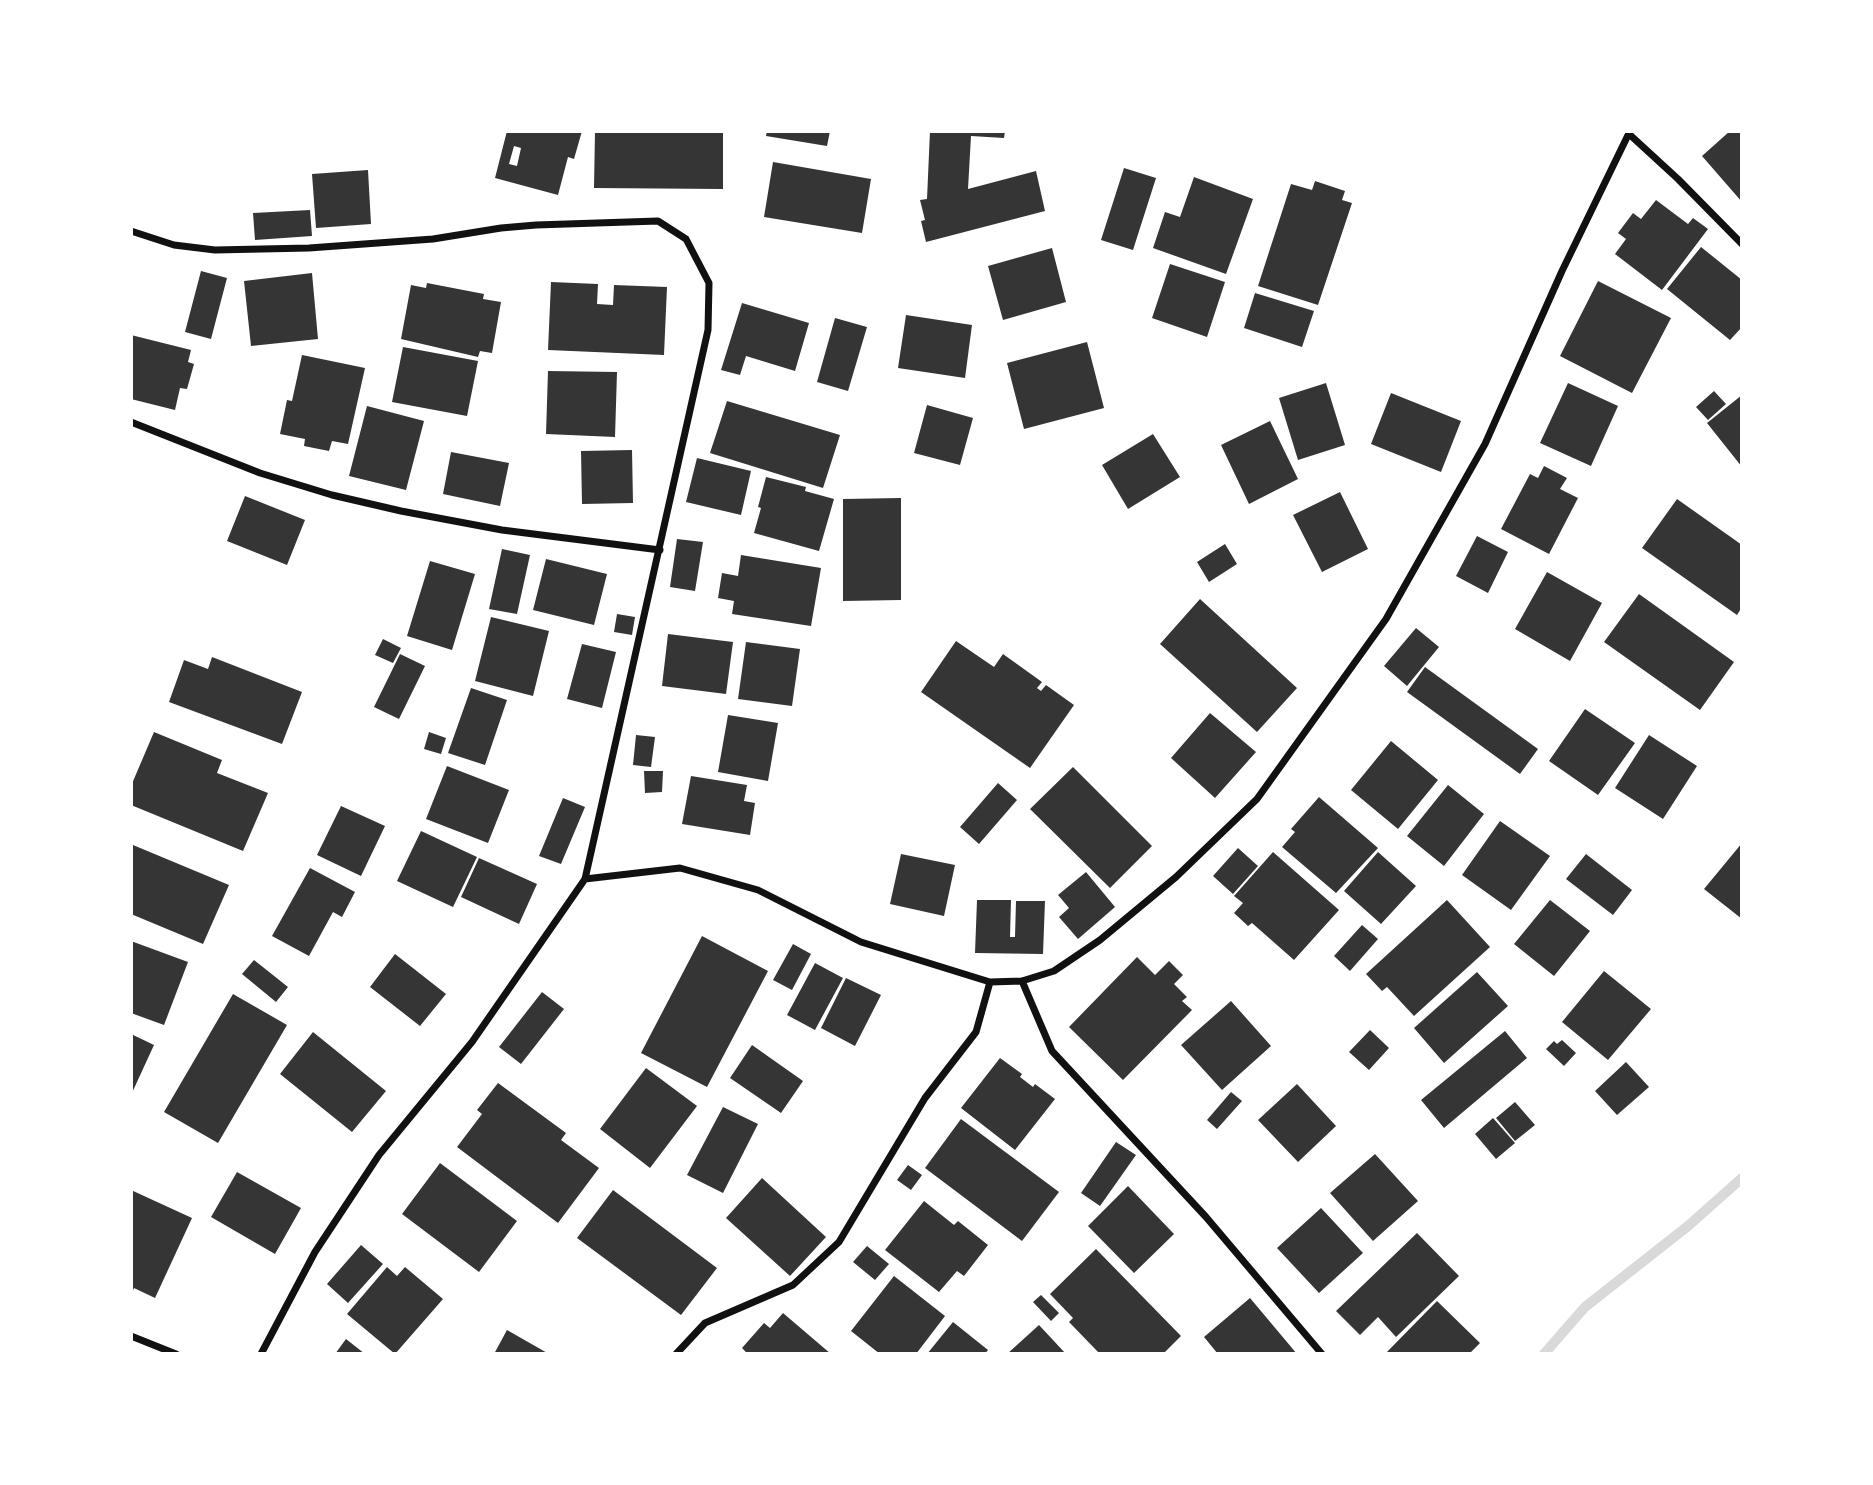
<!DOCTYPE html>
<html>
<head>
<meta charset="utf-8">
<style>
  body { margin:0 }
  #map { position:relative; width:1873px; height:1485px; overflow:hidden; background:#fff; font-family:Bitter,serif }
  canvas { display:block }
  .frame { position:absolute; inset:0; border:133px solid #fff; pointer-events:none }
</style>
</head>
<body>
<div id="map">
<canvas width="1873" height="1485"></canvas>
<div class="frame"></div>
</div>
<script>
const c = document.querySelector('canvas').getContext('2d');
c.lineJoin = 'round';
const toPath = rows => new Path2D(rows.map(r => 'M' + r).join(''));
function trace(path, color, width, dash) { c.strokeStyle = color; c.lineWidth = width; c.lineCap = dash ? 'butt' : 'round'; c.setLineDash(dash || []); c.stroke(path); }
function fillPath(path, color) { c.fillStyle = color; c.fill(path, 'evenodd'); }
trace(toPath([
  [1544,1354,1585,1307,1688,1226,1742,1178]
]), '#d9d9d9', 10);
fillPath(toPath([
  [507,131,582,131,574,159,568,157,558,195,495,178],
  [514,146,521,148,517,166,509,164],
  [595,131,723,131,723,189,594,188],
  [767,131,830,131,827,146,766,136],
  [930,131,1005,131,1004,138,971,136,968,189,1036,171,1045,211,926,242,921,221,925,220,920,200,927,199],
  [1730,131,1738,131,1742,135,1742,202,1702,156],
  [773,162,871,179,862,233,764,217],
  [1124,168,1156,178,1133,250,1101,240],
  [368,170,371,224,316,228,312,174],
  [1194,177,1253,199,1226,274,1153,248,1165,212,1180,217],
  [1315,181,1345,191,1342,200,1352,203,1318,305,1258,286,1291,184,1312,190],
  [1656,200,1688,224,1693,218,1708,229,1662,290,1615,254,1626,239,1618,233,1633,213,1641,219],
  [310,210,312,236,255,240,253,213],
  [1701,247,1742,280,1742,327,1730,340,1667,289],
  [1052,248,1066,302,1003,320,988,266],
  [1170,264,1225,282,1207,337,1152,318],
  [201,271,227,278,211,339,185,332],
  [312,273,318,339,251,346,244,281],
  [1598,281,1671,318,1632,393,1560,356],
  [551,282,598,284,597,304,613,305,614,285,667,287,664,355,548,350],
  [427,283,484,294,483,299,501,302,492,353,480,351,478,357,401,339,411,285,426,288],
  [1255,293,1314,311,1302,347,1244,328],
  [742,303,809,323,795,371,746,356,740,375,721,370],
  [906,315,972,325,965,378,898,368],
  [835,318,867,327,848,391,817,382],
  [131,335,191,350,188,362,194,364,187,389,180,388,175,410,131,399],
  [1087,342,1104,408,1024,429,1007,363],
  [403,347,478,361,467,416,392,402],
  [302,355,365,368,348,444,332,441,329,451,304,446,305,439,280,434,287,400,292,401],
  [548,371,617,372,615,437,546,434],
  [1326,383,1345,445,1298,460,1279,398],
  [1568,383,1618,406,1591,466,1540,443],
  [1714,391,1726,404,1708,420,1696,407],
  [1391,393,1461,421,1441,472,1371,444],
  [1742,395,1742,467,1707,423],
  [727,401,840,435,823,488,710,453],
  [927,405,973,418,960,465,914,453],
  [367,406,424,421,406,490,349,476],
  [1270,421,1298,479,1249,504,1221,445],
  [1153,434,1180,477,1128,509,1102,465],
  [632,450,633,503,582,504,581,451],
  [451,452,509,463,500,506,443,494],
  [697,458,751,471,741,515,686,502],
  [1544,466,1567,478,1560,489,1578,498,1549,554,1501,529,1530,474,1538,478],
  [766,477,806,487,805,491,834,499,819,551,754,533,761,508,758,507],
  [1340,492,1368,549,1322,572,1293,515],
  [245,496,305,520,287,565,227,541],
  [901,498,901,600,843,601,843,499],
  [1677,499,1742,545,1742,607,1737,615,1642,548],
  [1477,536,1508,552,1488,593,1456,576],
  [677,539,703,542,695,591,670,587],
  [1225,544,1237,564,1209,582,1197,562],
  [502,549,530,555,517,614,489,609],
  [741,555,821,568,811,626,732,614,734,601,718,598,722,573,738,576],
  [546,559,607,574,594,625,533,610],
  [430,561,475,574,452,650,407,636],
  [1547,572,1602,603,1570,661,1515,629],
  [1639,594,1734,662,1700,710,1604,642],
  [1200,599,1297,688,1257,732,1160,644],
  [617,614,635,617,632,635,614,632],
  [491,617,549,631,533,696,475,681],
  [1416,628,1439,647,1407,686,1384,666],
  [668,634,733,642,726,694,662,686],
  [383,639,401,648,393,663,375,655],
  [956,641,994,667,1003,654,1042,682,1037,688,1041,691,1046,685,1074,705,1030,768,921,692],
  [746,642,800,649,792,706,738,699],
  [582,644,616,652,602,708,567,699],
  [400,654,425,666,399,719,374,707],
  [212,657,302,692,282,744,169,702,184,660,208,669],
  [1425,667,1538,749,1520,774,1407,692],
  [471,688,507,700,485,765,448,753],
  [1585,709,1635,743,1598,795,1549,761],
  [1210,713,1256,752,1215,798,1171,758],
  [728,715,778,723,768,781,718,772],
  [154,732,222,760,217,773,268,793,243,851,131,805,131,786],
  [429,732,446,738,441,754,424,749],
  [636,735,655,737,651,767,633,765],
  [1649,735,1697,766,1663,819,1615,788],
  [1391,741,1438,780,1398,829,1351,790],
  [447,766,509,790,488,843,426,819],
  [1073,767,1152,846,1110,888,1030,809],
  [644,771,663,771,662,792,645,793],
  [691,776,747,785,744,801,755,803,750,835,682,824],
  [998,783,1017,800,979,844,960,827],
  [1448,785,1484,814,1444,866,1407,836],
  [1319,797,1378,848,1336,893,1282,847,1295,832,1291,829],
  [563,798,585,807,561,864,539,856],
  [341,806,385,826,361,876,317,855],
  [1500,821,1550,856,1511,910,1462,875],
  [421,831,477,857,453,907,397,881],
  [1742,843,1742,919,1704,889],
  [133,845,229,885,203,944,131,914,131,850],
  [1238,848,1258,866,1233,894,1213,876],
  [1273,852,1339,910,1294,960,1252,923,1248,926,1234,913,1243,903,1234,896],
  [1378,852,1416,886,1381,924,1344,891],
  [901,854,955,865,944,916,890,904],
  [1586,854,1632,890,1613,915,1566,879],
  [479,858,537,884,519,924,461,897],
  [310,868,355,892,342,917,333,912,309,956,272,936],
  [1086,872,1115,907,1078,939,1059,917,1069,908,1058,895],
  [977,900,1011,900,1010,937,1015,937,1016,901,1045,901,1043,954,975,953],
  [1447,900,1490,947,1414,1016,1387,987,1382,991,1366,974],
  [1550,900,1590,931,1554,976,1514,944],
  [1362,925,1378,939,1350,971,1334,956],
  [702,936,768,971,707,1087,641,1053],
  [131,941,188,962,164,1025,131,1013],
  [793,944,811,954,792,990,773,980],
  [395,954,446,994,420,1026,370,987],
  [1137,957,1155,975,1169,961,1183,975,1174,984,1187,997,1182,1001,1192,1010,1123,1080,1069,1027],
  [254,960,288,987,276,1002,242,974],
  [815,963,843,978,815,1030,787,1015],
  [1604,971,1651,1009,1608,1060,1562,1022],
  [1477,972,1508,1006,1444,1063,1414,1028],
  [846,978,881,995,855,1046,821,1028],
  [542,992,564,1009,521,1064,499,1047],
  [233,994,287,1025,218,1143,164,1112],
  [1231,1001,1271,1046,1222,1090,1181,1045],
  [1370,1030,1389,1048,1369,1070,1349,1052],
  [1505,1031,1527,1058,1444,1128,1421,1100],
  [313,1032,386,1091,352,1132,280,1074],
  [131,1034,154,1045,131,1095],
  [1562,1040,1576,1053,1564,1066,1546,1049,1554,1041,1557,1044],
  [752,1045,803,1081,781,1113,730,1078],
  [1000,1058,1022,1074,1020,1077,1033,1087,1035,1084,1055,1099,1015,1150,961,1108],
  [1626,1062,1649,1087,1617,1115,1595,1091],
  [646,1068,697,1106,650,1168,600,1129],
  [498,1083,566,1133,561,1140,599,1168,558,1223,457,1147,482,1114,477,1110],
  [1297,1084,1336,1126,1298,1162,1258,1120],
  [1231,1092,1242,1101,1217,1129,1207,1120],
  [1515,1102,1535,1125,1515,1141,1496,1118],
  [723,1107,758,1124,723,1193,687,1175],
  [1493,1118,1515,1143,1496,1159,1475,1134],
  [961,1119,1059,1192,1022,1241,925,1168],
  [1116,1142,1136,1155,1100,1206,1081,1193],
  [1375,1154,1418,1201,1373,1241,1330,1193],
  [440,1163,517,1221,479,1272,402,1214],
  [908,1165,922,1175,911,1190,897,1180],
  [237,1172,301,1208,275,1254,211,1217],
  [762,1178,826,1237,790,1276,726,1218],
  [1128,1186,1174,1234,1134,1273,1088,1226],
  [131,1190,192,1218,155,1298,134,1288,131,1295],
  [613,1190,717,1268,681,1315,577,1238],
  [924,1201,954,1225,958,1221,988,1245,964,1276,957,1271,939,1292,885,1250],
  [1321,1208,1363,1253,1319,1293,1277,1248],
  [1417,1233,1459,1276,1396,1337,1378,1317,1360,1335,1336,1311],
  [361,1245,383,1264,348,1303,327,1284],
  [867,1246,889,1264,875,1280,853,1262],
  [1096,1249,1181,1336,1163,1354,1100,1354,1069,1322,1073,1318,1050,1294],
  [387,1267,397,1276,405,1267,443,1299,395,1354,347,1314],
  [894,1276,945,1316,916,1354,880,1354,851,1331],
  [1041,1295,1059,1313,1051,1321,1033,1302],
  [1250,1298,1297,1354,1218,1354,1204,1337],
  [1437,1301,1480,1343,1469,1354,1385,1354],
  [783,1313,831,1354,748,1354,742,1348,764,1323,770,1328],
  [953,1322,988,1350,985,1354,927,1354],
  [1039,1325,1066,1354,1007,1354],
  [507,1330,549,1354,494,1354],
  [346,1339,365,1354,335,1354]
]), '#353535');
trace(toPath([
  [1629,134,1678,179,1742,244],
  [131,231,174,245,215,250,309,248,433,239,501,228,536,225,658,221,686,239,709,283,708,330,585,879,472,1042,379,1155,315,1252,261,1354],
  [131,422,260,473,332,495,401,511,502,530,660,550],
  [585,879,680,868,758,890,861,942,990,982,1022,981,1054,971,1100,940,1176,877,1257,799,1386,619,1485,444,1562,271,1630,131],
  [1022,981,1052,1051,1206,1217,1322,1354],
  [131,1336,176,1354],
  [676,1354,705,1323,793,1285,839,1242,925,1098,976,1032,990,982]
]), '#111', 7);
</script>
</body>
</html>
